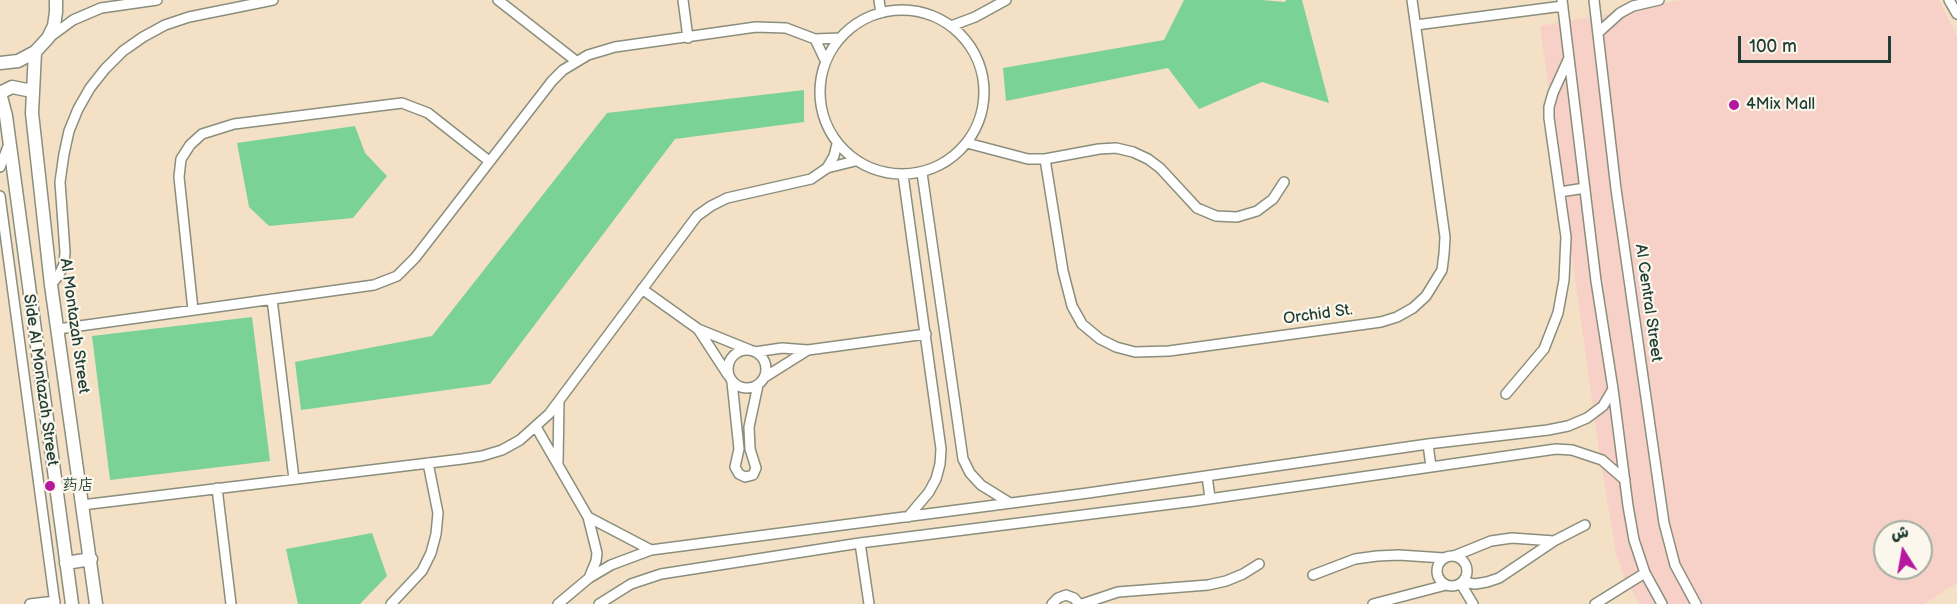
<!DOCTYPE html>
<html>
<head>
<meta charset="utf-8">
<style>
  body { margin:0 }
  #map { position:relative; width:1957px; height:604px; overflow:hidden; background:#f4e0c5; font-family:"Balsamiq Sans","Playpen Sans Arabic",sans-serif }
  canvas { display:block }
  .north { position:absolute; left:1873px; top:520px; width:60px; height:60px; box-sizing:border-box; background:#fbf7ec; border:2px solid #a3ada2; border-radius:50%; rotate:349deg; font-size:16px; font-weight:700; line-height:24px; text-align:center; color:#1f3d34 }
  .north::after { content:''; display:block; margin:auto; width:21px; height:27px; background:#b5179e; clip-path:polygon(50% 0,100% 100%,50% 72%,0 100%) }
  .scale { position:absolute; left:1738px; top:36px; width:153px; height:27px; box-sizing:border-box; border:3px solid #1f3d34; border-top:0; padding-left:8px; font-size:18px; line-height:21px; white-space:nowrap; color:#1f3d34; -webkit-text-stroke:4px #fbf7ec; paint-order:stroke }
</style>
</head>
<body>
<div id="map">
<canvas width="1957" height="604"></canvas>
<div class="north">ش</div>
<div class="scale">100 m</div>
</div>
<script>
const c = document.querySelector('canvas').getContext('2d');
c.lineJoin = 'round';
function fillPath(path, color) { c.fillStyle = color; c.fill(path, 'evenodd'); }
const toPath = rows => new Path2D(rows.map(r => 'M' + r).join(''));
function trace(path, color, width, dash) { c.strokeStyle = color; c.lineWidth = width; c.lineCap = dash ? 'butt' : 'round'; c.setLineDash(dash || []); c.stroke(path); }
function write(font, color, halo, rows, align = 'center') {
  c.font = font + ' "Balsamiq Sans","LXGW WenKai TC",sans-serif'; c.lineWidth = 4.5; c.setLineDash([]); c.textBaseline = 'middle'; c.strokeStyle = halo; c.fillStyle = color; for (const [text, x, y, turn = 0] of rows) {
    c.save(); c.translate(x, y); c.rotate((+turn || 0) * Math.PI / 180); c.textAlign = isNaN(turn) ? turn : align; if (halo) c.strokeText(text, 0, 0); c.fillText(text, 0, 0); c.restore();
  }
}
fillPath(toPath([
  [1683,0,1939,0,1957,36,1957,583,1924,604,1640,604,1625,580,1616,553,1599,450,1540,26],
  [1885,532,1921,532,1921,568,1885,568]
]), '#f7d1c7');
fillPath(toPath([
  [1184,0,1261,0,1285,2,1286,0,1302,0,1329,103,1262,82,1199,109,1168,68,1006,101,1003,68,1164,40],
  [804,90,804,122,675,139,490,384,301,410,295,362,432,336,607,113],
  [355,126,365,153,387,176,353,218,269,226,249,207,237,143],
  [252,317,270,461,110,480,92,336],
  [372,533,387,576,360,604,298,604,286,549]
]), '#7bd296');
const minor = toPath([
  [498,0,576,61],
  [683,0,688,38],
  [879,0,881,13],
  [1562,0,1596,281,1613,389,1628,506,1634,540,1645,573,1662,604],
  [1594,0,1616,189,1664,523,1675,565,1696,604],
  [1949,0,1957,14],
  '820 92a82 82 0 1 1 164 0a82 82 0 1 1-164 0Z',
  [1416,25,1563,6],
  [951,26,975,17,1006,0],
  [1599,32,1620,13,1633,6,1659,0],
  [50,37,73,20,101,8,157,0],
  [815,39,825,60],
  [967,143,1028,159,1045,159,1099,149,1116,148,1133,152,1148,159,1160,168,1197,208,1216,216,1237,217,1257,211,1273,199,1284,182],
  [1045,159,1063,271,1072,306,1082,324,1100,339,1116,347,1135,352,1169,351,1381,322,1397,317,1413,308,1426,296,1442,270,1444,254,1445,237,1412,0],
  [0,167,9,144],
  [827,168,855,161],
  [922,173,963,459,970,473,981,485,1010,503],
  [903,175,941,449,940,464,936,479,929,492,908,517],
  [1560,192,1585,188],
  [0,196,55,604],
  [51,285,59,275,64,264,65,252,60,182,64,154,69,131,78,109,90,88,105,69,123,51,143,37,165,25,189,17,273,0],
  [642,289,698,329,750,350],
  [272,299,294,479],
  [193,310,179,177,181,159,190,145,202,134,234,124,402,103,428,113,489,161],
  [58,329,374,285,397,276,415,258,552,81,563,70,588,55,615,47,756,27,786,28,815,39,840,38],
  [698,329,728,375],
  '728 369a19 19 0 1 1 38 0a19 19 0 1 1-38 0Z',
  [755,352,782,348,808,350,926,334],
  [765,377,808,350],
  [732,382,739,449,735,467,739,474,745,477,753,475,756,468,750,449,749,427,758,385],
  [1506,394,1544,349,1558,313,1564,280,1566,237,1549,118,1549,107,1553,93,1568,60],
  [536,427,588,517,597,553,596,561,589,578],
  [1428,444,1431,467],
  [558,462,559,401],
  [1207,476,1210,498],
  [217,488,231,604],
  [82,505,462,459,482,456,502,450,520,440,549,414,697,216,711,206,727,198,811,179,827,168,834,156,837,144],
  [588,517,651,550],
  [860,543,869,604],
  '1437 571a15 15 0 1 1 30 0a15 15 0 1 1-30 0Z',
  [1454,556,1491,541,1512,538,1554,541],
  [1313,575,1355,559,1377,556,1399,555,1444,558],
  [1463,582,1475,584,1487,582,1499,578,1554,541,1585,525],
  [1461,584,1473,604],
  [30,604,55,601],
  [391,604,422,571,431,553,436,534,438,513,428,463],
  [558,604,589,578,611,565,651,550,1088,493,1428,444,1548,430,1568,426,1587,418,1603,406,1613,389],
  [599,604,631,584,661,574,860,543,1195,501,1556,449,1572,450,1602,460,1625,480],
  [1052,604,1058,598,1066,595,1074,598,1079,604],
  [1082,604,1118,592,1208,585,1226,581,1243,574,1259,564],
  [1373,604,1446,585],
  [1595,604,1645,573]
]);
const tertiary = toPath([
  [35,52,32,113,51,285,96,604],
  [0,63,18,61,35,52,48,38,54,26,56,12,56,0],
  [0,93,6,116,72,604],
  [0,93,12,87,32,91],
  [66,563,91,559]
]);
trace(minor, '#8a8e7c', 12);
trace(tertiary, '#8a8e7c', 15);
trace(minor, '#fff', 9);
trace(tertiary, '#fff', 12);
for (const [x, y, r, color] of [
  [1734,105,6,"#b5179e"],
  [50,486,6,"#b5179e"]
]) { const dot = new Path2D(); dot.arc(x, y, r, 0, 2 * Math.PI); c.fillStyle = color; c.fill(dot); trace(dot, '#fbf7ec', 2); }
write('16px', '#1f3d34', '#fbf7ec', [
  ["4Mix Mall",1746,105],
  ["药店",62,486]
], 'left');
write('16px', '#1f3d34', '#fbf7ec', [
  ["Al Central Street",1648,303,82],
  ["Orchid St.",1318,315,-8],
  ["Al Montazah Street",74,326,82],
  ["Side Al Montazah Street",40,380,82]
]);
</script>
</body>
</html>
